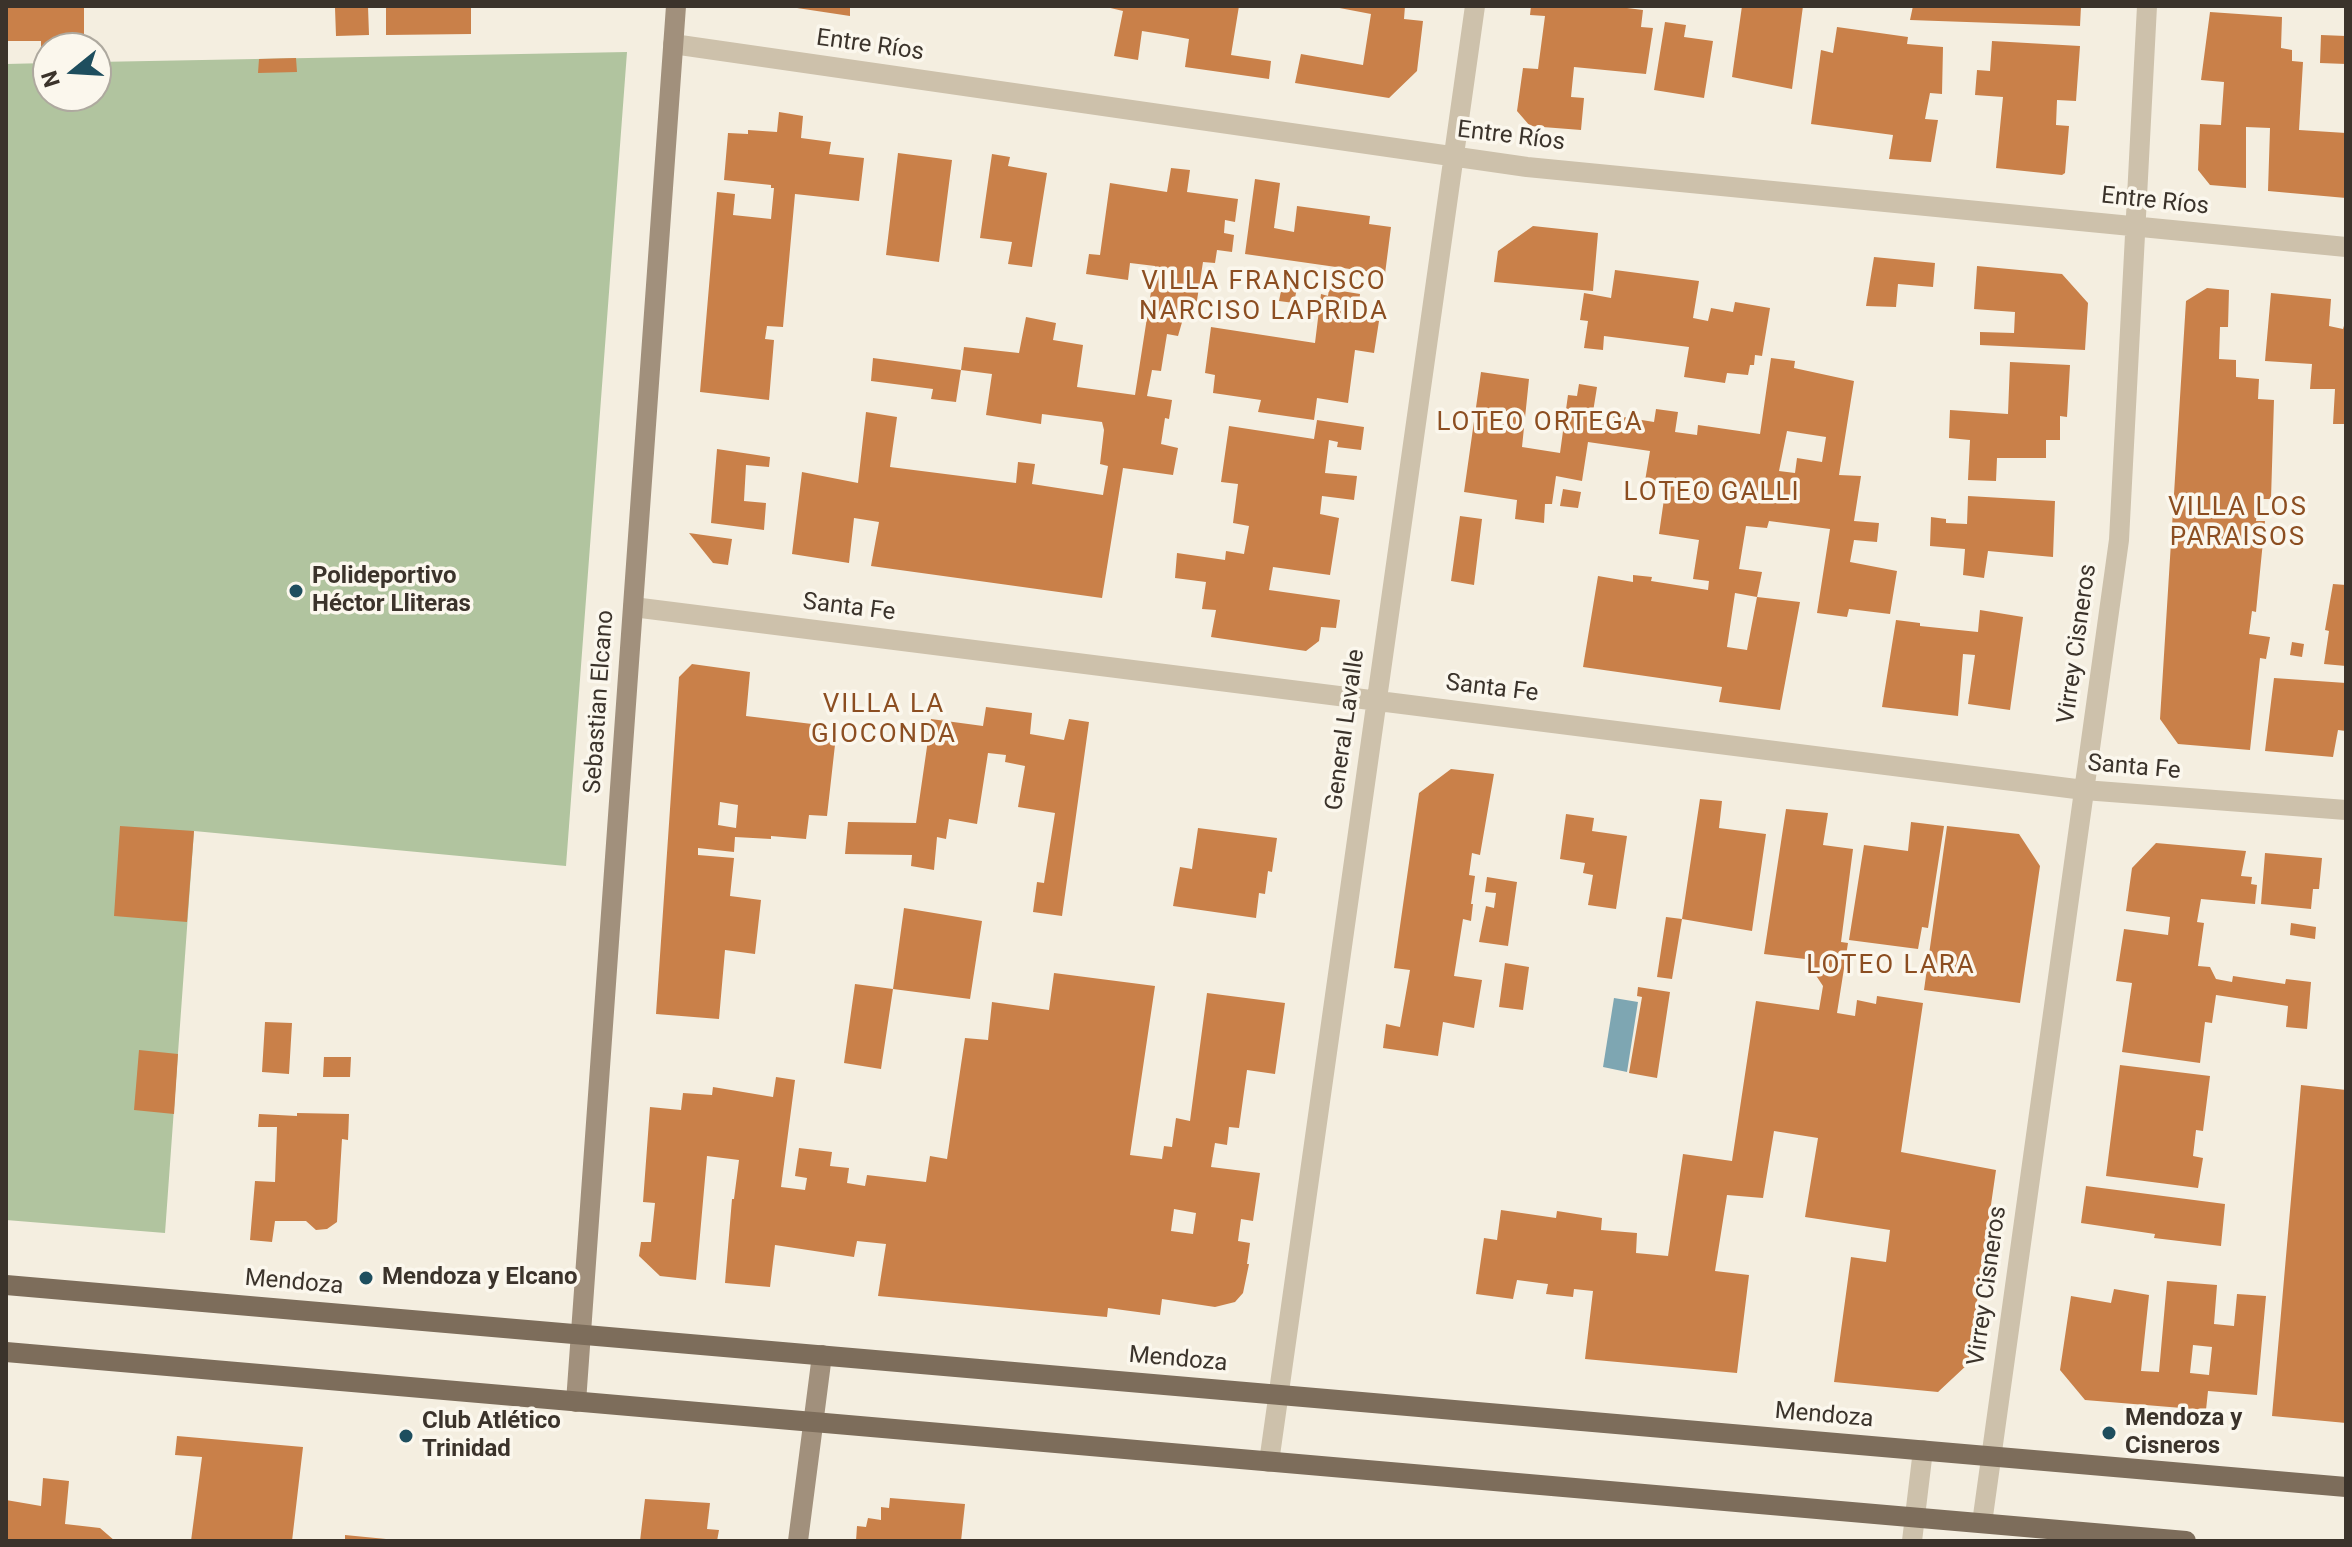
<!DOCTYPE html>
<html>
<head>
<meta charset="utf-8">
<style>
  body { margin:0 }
  #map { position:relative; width:2352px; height:1547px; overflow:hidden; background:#f4eee0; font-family:Roboto,sans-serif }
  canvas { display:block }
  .frame { position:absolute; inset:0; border:8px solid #3b332b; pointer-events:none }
  .north { position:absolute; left:32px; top:32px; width:80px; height:80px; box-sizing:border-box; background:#fbf7ed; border:2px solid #aea99f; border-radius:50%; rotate:252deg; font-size:22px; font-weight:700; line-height:32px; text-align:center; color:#3b332b }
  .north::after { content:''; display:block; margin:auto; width:28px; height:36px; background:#1e4e5e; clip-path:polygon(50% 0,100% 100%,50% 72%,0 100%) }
</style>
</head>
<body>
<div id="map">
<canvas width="2352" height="1547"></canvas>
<div class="frame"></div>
<div class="north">N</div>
</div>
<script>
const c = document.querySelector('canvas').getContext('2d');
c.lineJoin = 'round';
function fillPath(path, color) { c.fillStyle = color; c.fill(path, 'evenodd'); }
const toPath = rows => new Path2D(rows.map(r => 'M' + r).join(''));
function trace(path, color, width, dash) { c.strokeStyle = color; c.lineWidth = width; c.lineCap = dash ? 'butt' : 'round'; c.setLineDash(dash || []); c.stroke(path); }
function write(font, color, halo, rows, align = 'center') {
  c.font = font + ' Roboto,sans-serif'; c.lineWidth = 7; c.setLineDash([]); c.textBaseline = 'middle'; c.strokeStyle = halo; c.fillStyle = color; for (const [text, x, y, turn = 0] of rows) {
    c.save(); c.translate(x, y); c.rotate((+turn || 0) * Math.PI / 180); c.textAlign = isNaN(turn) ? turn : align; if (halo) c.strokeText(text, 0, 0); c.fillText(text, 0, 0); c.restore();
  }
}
fillPath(toPath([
  [627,52,566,866,194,831,165,1233,6,1220,6,64,48,63,48,96,96,96,96,62]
]), '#b1c49f');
fillPath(toPath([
  [1614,998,1638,1002,1627,1072,1603,1067]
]), '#7ea6b2');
fillPath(toPath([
  [6,6,84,6,84,47,41,48,41,41,6,41],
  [368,6,369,35,336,36,335,8],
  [386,6,471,6,471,34,386,35],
  [797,6,850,6,850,16,797,8],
  [1102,6,1239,6,1231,55,1271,61,1269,79,1185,67,1189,39,1167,35,1142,31,1138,60,1114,56,1123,11],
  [1329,6,1405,6,1404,19,1423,21,1417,71,1389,98,1295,83,1301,54,1363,65,1371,14],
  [1531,6,1611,6,1643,10,1641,27,1653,28,1646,74,1574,67,1571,97,1584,98,1581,130,1530,126,1517,111,1523,68,1538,69,1545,16,1530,15],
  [1742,6,1803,6,1792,89,1732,77],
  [1913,6,2081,6,2080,26,1910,20],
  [2210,12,2282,17,2281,48,2292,50,2292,61,2303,62,2299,130,2346,133,2346,198,2268,191,2270,128,2246,127,2246,188,2210,185,2198,170,2200,124,2221,125,2224,82,2201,80],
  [1665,22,1686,25,1684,37,1713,41,1704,98,1654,90],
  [1837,27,1908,37,1907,44,1943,47,1942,94,1930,93,1925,119,1938,120,1931,162,1889,159,1893,135,1811,124,1821,50,1833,53],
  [2321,35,2346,36,2346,64,2320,63],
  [1992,41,2080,46,2076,101,2057,100,2056,125,2069,126,2065,173,2062,175,1996,168,2003,97,1975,95,1977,70,1990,71],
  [296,58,297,72,258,73,259,59],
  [779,112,803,116,801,138,831,142,829,154,864,158,859,201,795,194,783,327,767,326,765,339,774,340,769,400,700,392,717,192,735,194,733,215,771,219,774,188,771,188,771,185,724,180,728,133,748,134,748,130,777,132],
  [898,153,952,160,939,262,886,255],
  [992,154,1010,157,1008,166,1047,173,1032,267,1008,264,1012,242,980,238],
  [1171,168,1190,170,1187,192,1238,199,1235,222,1225,220,1224,233,1234,235,1232,252,1217,250,1215,263,1203,262,1195,313,1185,312,1178,336,1167,334,1161,371,1152,370,1147,396,1172,400,1169,419,1165,418,1161,444,1178,448,1173,475,1123,468,1102,598,871,566,879,522,854,518,849,563,792,554,802,472,858,483,866,412,897,417,890,467,1016,483,1018,462,1035,464,1032,484,1103,495,1108,466,1100,464,1104,430,1102,422,1042,414,1041,424,986,415,992,374,961,370,964,347,1019,353,1026,317,1056,323,1053,340,1083,345,1077,387,1135,395,1155,266,1130,263,1128,280,1086,274,1089,254,1100,255,1110,183,1167,192],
  [1255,179,1280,183,1274,228,1294,232,1297,206,1370,216,1369,224,1391,227,1385,274,1245,254],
  [1533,226,1598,233,1593,291,1494,282,1498,251],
  [1874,257,1935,263,1933,287,1898,284,1896,307,1866,306],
  [1977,266,2062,274,2088,303,2085,350,1980,345,1980,332,2014,333,2015,312,1974,309],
  [1615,270,1699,281,1693,318,1708,321,1711,308,1733,312,1735,302,1770,308,1762,356,1755,355,1754,365,1750,365,1748,375,1727,373,1725,383,1684,377,1689,347,1604,336,1603,350,1584,348,1588,321,1580,320,1584,293,1611,298],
  [1282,286,1297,288,1294,303,1279,301],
  [2207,288,2229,290,2228,327,2220,327,2219,359,2236,360,2236,377,2259,379,2258,399,2274,400,2271,499,2258,499,2256,521,2265,521,2256,612,2252,611,2249,634,2270,637,2266,659,2260,658,2250,750,2178,744,2160,719,2186,301],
  [1329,289,1360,294,1357,318,1379,321,1374,353,1355,350,1348,403,1317,398,1314,420,1258,412,1261,400,1213,393,1215,375,1205,373,1211,327,1315,343,1321,294,1328,296],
  [2271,293,2331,299,2329,326,2343,329,2346,319,2346,424,2333,424,2335,389,2310,389,2312,364,2265,361],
  [873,358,961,370,956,402,931,399,933,389,871,381],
  [1771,358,1795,361,1794,368,1854,381,1839,475,1861,476,1854,521,1879,523,1877,542,1854,540,1850,562,1897,571,1890,614,1849,609,1847,617,1817,613,1830,529,1769,521,1767,528,1746,526,1739,569,1762,572,1757,597,1735,593,1727,647,1747,650,1757,597,1800,602,1780,710,1719,702,1722,687,1583,667,1598,576,1633,582,1633,575,1652,577,1651,581,1708,590,1709,581,1693,579,1699,540,1659,534,1666,485,1645,481,1650,451,1588,442,1582,481,1556,476,1552,504,1545,504,1544,523,1515,519,1517,500,1464,492,1481,372,1529,379,1522,447,1560,453,1568,395,1577,396,1579,384,1597,387,1593,412,1654,422,1656,409,1678,412,1675,432,1697,435,1698,425,1760,434],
  [1787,431,1826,437,1822,462,1797,458,1795,473,1779,471],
  [2010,362,2070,365,2067,417,2060,416,2060,440,2046,440,2046,458,1997,458,1996,481,1968,480,1970,440,1949,438,1950,410,2008,414],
  [1317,420,1364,427,1361,450,1337,447,1338,442,1329,440,1325,473,1357,476,1354,500,1322,496,1320,514,1339,518,1330,575,1273,567,1269,590,1340,600,1336,628,1321,627,1319,641,1306,651,1211,637,1216,610,1202,609,1206,582,1175,578,1177,553,1225,560,1226,551,1244,554,1249,526,1233,523,1238,484,1221,482,1229,426,1314,439],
  [717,449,770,457,769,467,746,465,744,501,766,503,764,530,711,523],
  [1563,489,1581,492,1578,508,1560,506],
  [1968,496,2055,501,2053,557,1988,551,1984,578,1963,575,1965,549,1930,546,1931,517,1946,519,1946,523,1967,524],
  [1460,516,1482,519,1474,585,1451,581],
  [689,533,732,539,728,565,713,563],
  [2333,584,2346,585,2346,666,2324,664,2329,631,2325,630],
  [1980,610,2023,617,2010,710,1968,704,1975,655,1963,654,1958,716,1882,707,1896,620,1920,623,1920,626,1978,632],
  [2292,642,2304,644,2302,657,2290,655],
  [692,664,750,672,746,716,837,727,827,816,809,815,806,839,771,836,771,839,735,837,734,852,698,848,698,855,734,858,730,896,761,900,755,954,725,950,719,1019,656,1014,679,677],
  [720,802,738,805,736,828,718,825],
  [2274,678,2346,683,2346,731,2338,730,2333,757,2265,751],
  [986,707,1032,713,1030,734,1064,740,1069,719,1089,722,1062,916,1033,912,1037,882,1044,883,1055,813,1018,807,1025,766,1005,762,1006,755,988,753,977,824,949,819,946,839,937,837,934,870,911,866,912,855,845,854,848,822,916,823,931,719,983,726],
  [1451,769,1494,774,1480,855,1472,853,1469,875,1475,876,1471,904,1473,904,1471,921,1463,919,1454,976,1482,980,1474,1028,1443,1022,1438,1056,1383,1048,1386,1024,1400,1027,1410,970,1394,968,1419,793],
  [1700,799,1722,801,1719,828,1766,834,1752,931,1682,919],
  [1786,809,1828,813,1823,845,1853,849,1841,942,1848,943,1837,1013,1855,1016,1857,1000,1876,1004,1877,996,1923,1003,1901,1152,1996,1170,1968,1364,1938,1392,1834,1382,1851,1257,1886,1262,1890,1230,1805,1217,1818,1138,1774,1131,1763,1198,1727,1195,1715,1271,1749,1275,1737,1373,1585,1359,1593,1291,1574,1289,1573,1297,1546,1294,1548,1284,1517,1280,1513,1299,1476,1294,1484,1238,1497,1240,1501,1210,1556,1218,1557,1211,1602,1218,1601,1230,1637,1233,1636,1253,1668,1256,1683,1154,1732,1161,1756,1001,1819,1010,1823,986,1805,959,1764,954],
  [1566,814,1594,818,1592,831,1627,836,1616,909,1588,905,1593,875,1583,873,1585,863,1560,859],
  [1911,822,1944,826,1928,928,1922,927,1918,949,1849,940,1864,845,1908,851],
  [120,826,194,831,187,922,114,916],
  [1947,826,2019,834,2040,866,2020,1003,1924,990],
  [1198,828,1277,838,1272,872,1268,871,1265,894,1259,893,1256,918,1173,906,1180,867,1192,869],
  [2156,843,2246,851,2241,876,2252,877,2251,884,2257,885,2255,904,2201,899,2197,922,2204,923,2198,966,2210,967,2216,979,2232,982,2233,976,2285,984,2286,979,2311,982,2307,1029,2286,1027,2288,1006,2216,995,2212,1023,2205,1022,2200,1063,2122,1052,2132,983,2116,981,2124,929,2168,935,2170,917,2126,911,2132,868],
  [2265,853,2322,858,2319,889,2313,889,2311,909,2261,904],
  [1487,877,1517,882,1508,946,1479,942,1486,906,1494,908,1496,893,1485,892],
  [904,908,982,921,970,999,893,989],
  [1666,917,1682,919,1672,979,1657,977],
  [2291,923,2316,927,2315,939,2290,935],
  [1505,963,1529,967,1523,1010,1499,1007],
  [1054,973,1155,986,1130,1155,1162,1159,1164,1146,1172,1147,1176,1118,1190,1121,1207,993,1285,1003,1275,1074,1247,1070,1239,1128,1229,1127,1227,1145,1215,1143,1211,1167,1260,1173,1253,1221,1241,1219,1238,1241,1250,1243,1247,1264,1249,1264,1243,1293,1235,1302,1215,1307,1162,1299,1160,1315,1108,1308,1107,1317,878,1296,886,1244,857,1241,854,1257,775,1245,770,1287,725,1283,732,1199,734,1199,739,1160,707,1156,696,1280,660,1276,639,1256,641,1242,651,1242,655,1203,643,1202,650,1107,681,1110,683,1093,712,1095,713,1087,773,1097,776,1077,795,1080,781,1187,805,1190,807,1178,795,1176,799,1148,832,1152,830,1166,849,1168,847,1183,865,1186,867,1175,926,1182,930,1156,947,1159,965,1038,988,1040,992,1002,1049,1010],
  [1174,1209,1196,1213,1193,1234,1171,1231],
  [855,984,893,989,881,1069,844,1063],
  [1638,987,1670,992,1657,1078,1629,1073,1642,997,1637,996],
  [265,1022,292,1023,289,1074,262,1072],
  [139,1050,178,1054,174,1114,134,1110],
  [324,1057,351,1057,350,1077,323,1077],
  [2120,1065,2210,1076,2203,1131,2196,1130,2193,1156,2203,1158,2198,1188,2106,1176],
  [2301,1085,2346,1090,2346,1423,2272,1416],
  [297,1113,349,1114,348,1140,342,1139,337,1222,327,1229,316,1230,306,1221,275,1221,272,1242,250,1240,255,1181,275,1182,277,1127,258,1127,259,1114,297,1116],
  [2086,1186,2225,1204,2221,1246,2154,1238,2155,1234,2081,1223],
  [2167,1281,2217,1285,2214,1324,2234,1326,2237,1294,2266,1296,2257,1395,2208,1391,2206,1410,2085,1400,2060,1370,2071,1296,2111,1303,2114,1289,2149,1295,2141,1371,2159,1372],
  [2193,1345,2212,1347,2209,1375,2190,1373],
  [177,1436,303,1447,292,1541,191,1541,202,1457,175,1455],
  [43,1478,69,1481,65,1524,100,1528,115,1541,6,1541,6,1500,41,1506],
  [890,1498,965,1504,961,1541,856,1541,857,1526,866,1527,868,1518,881,1520,881,1507,889,1508],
  [645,1499,710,1503,707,1529,719,1530,717,1541,640,1541],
  [345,1535,386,1539,386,1541,345,1541]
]), '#c98049');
trace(toPath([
  [673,44,1527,167,2346,247],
  [633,607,2084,790,2346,810],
  [1269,1462,1475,6],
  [1982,1523,2119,540,2147,6],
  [1912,1541,1923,1450]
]), '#cdc1ab', 20);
trace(toPath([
  [576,1402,676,6],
  [798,1541,822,1355]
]), '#a1907c', 20);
trace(toPath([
  [6,1285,2346,1487],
  [6,1352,2186,1541]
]), '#7d6d5b', 20);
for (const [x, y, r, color] of [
  [296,591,8,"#1e4e5e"],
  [366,1278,8,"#1e4e5e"],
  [2109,1433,8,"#1e4e5e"],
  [406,1436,8,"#1e4e5e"]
]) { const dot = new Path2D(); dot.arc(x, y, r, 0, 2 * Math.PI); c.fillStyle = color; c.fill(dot); trace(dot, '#fbf7ed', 3); }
write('24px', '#3b332b', '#fbf7ed', [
  ["Entre Ríos",870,46,8],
  ["Entre Ríos",1511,137,7],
  ["Entre Ríos",2155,202,6],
  ["Santa Fe",849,608,7],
  ["Virrey Cisneros",2078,644,-82],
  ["Santa Fe",1492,689,7],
  ["Sebastian Elcano",600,702,-86],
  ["General Lavalle",1346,730,-82],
  ["Santa Fe",2134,768,5],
  ["Mendoza",294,1283,5],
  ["Virrey Cisneros",1988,1286,-82],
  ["Mendoza",1178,1360,5],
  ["Mendoza",1824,1416,5]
]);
write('bold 24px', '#3b332b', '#fbf7ed', [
  ["Polideportivo",312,577],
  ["Héctor Lliteras",312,605],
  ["Mendoza y Elcano",382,1278],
  ["Mendoza y",2125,1419],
  ["Cisneros",2125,1447],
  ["Club Atlético",422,1422],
  ["Trinidad",422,1450]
], 'left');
c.letterSpacing = '2px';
write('26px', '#8c4e21', '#fbf7ed', [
  ["VILLA FRANCISCO",1264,282],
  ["NARCISO LAPRIDA",1264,312],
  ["LOTEO ORTEGA",1540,423],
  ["LOTEO GALLI",1712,493],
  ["VILLA LOS",2238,508],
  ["PARAISOS",2238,538],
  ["VILLA LA",884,705],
  ["GIOCONDA",884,735],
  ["LOTEO LARA",1891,966]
]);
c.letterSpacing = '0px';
</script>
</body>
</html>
